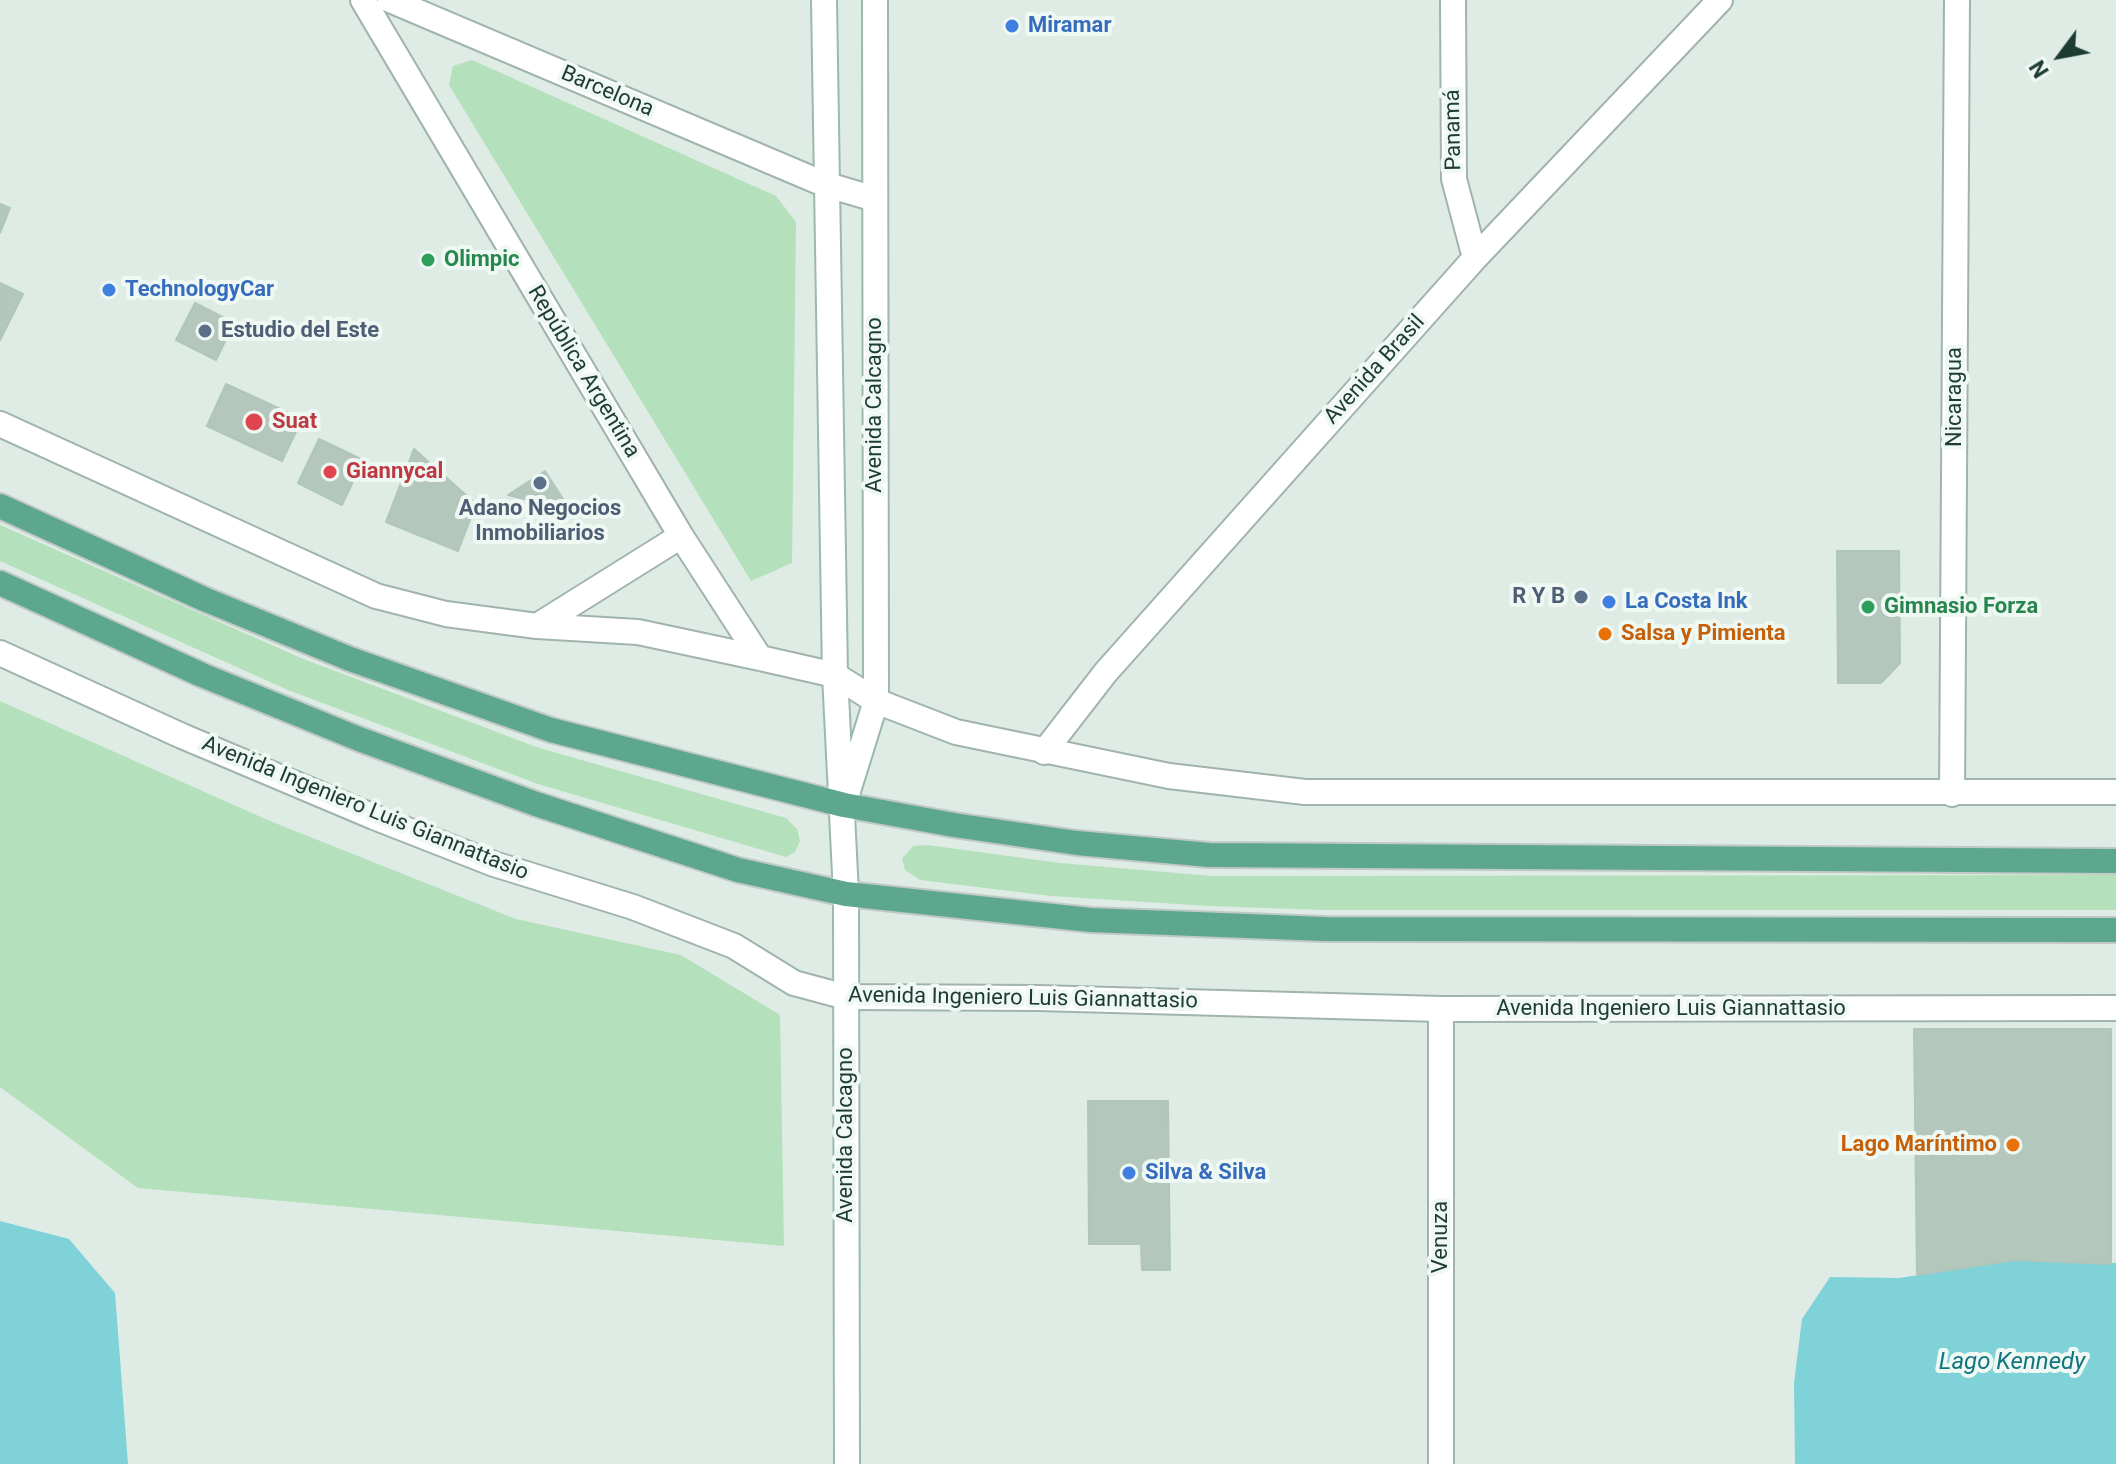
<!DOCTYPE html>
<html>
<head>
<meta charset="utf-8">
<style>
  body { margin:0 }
  #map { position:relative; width:2116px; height:1464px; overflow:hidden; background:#deece5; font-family:Roboto,sans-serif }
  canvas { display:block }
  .north { position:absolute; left:2020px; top:16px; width:80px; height:80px; -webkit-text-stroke:6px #eff8f3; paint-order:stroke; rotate:238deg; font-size:22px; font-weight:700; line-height:32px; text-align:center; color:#1d3d32 }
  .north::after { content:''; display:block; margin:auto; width:28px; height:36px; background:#1d3d32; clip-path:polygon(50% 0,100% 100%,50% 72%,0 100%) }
</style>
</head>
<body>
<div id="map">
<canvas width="2116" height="1464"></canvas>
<div class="north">N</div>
</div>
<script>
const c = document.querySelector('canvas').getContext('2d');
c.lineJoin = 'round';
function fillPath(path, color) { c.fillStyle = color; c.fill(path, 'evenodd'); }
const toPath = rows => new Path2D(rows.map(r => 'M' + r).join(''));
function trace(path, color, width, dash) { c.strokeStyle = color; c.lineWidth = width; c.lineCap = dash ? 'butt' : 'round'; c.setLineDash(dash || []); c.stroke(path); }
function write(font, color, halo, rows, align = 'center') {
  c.font = font + ' Roboto,sans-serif'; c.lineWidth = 8; c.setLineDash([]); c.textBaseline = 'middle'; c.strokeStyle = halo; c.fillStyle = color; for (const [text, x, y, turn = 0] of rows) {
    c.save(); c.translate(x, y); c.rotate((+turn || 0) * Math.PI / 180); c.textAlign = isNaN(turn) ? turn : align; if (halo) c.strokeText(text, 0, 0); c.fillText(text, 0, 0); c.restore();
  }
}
fillPath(toPath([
  [472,60,776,196,796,222,792,563,751,581,449,85,453,66],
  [0,525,301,658,539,748,786,818,797,829,800,841,795,852,786,857,538,784,288,690,0,561],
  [0,701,270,821,516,919,681,955,780,1015,784,1246,138,1188,0,1087],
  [927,845,1060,863,1212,876,2116,875,2116,910,1324,910,1209,906,1051,896,920,880,905,870,902,859,913,846]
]), '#b4e0bc');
fillPath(toPath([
  [0,1221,69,1239,115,1293,128,1464,0,1464],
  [2015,1260,2116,1263,2116,1464,1795,1464,1794,1383,1802,1319,1830,1277,1899,1278]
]), '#7fd2d8');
const building = toPath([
  [0,204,10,208,0,233,0,204],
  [0,283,23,294,0,340,0,283],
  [195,303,234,323,216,360,176,340,195,303],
  [226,384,302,419,282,461,207,426,226,384],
  [319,439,363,460,342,505,298,483,319,439],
  [414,449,476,504,458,551,386,522,414,449],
  [545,471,570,510,508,495,545,471],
  [1837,551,1899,551,1900,663,1881,683,1838,683,1837,551],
  [1914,1029,2111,1029,2111,1264,2015,1260,1917,1275,1914,1029],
  [1088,1101,1168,1101,1170,1270,1142,1270,1141,1244,1089,1244,1088,1101]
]);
fillPath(building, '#b3c7bd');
trace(building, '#b0c6bb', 2);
const street = toPath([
  [363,0,681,536,760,658],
  [390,0,824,184,875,199],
  [1453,0,1454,179,1475,258],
  [0,424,376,596,446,614,537,626,638,632,760,658,835,675,876,701,956,732,1169,776,1305,792,2116,792],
  [537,626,681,536],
  [0,653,182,736,374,817,494,864,633,907,734,946,794,983,846,997,1038,998,1441,1009,2116,1008],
  [1044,752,1106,672,1475,258,1720,0],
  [1952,794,1957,0],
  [1441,1464,1441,1009]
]);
const secondary = toPath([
  [824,0,835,675,846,894,847,1464],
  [848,791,876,701,875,0]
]);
const primary = toPath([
  [0,506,204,599,350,659,551,730,844,805,954,825,1077,843,1209,855,2116,861],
  [0,583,202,675,359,739,536,804,738,870,846,894,1091,920,1325,929,2116,930]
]);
trace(street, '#a0b4ac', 28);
trace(secondary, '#9bb9ac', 28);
trace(primary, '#c0c9c6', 28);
trace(street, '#fff', 24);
trace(secondary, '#fff', 24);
trace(primary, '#5da78e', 24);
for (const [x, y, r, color] of [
  [1012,26,8,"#3f7fe0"],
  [428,260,8,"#2e9e5b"],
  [109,290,8,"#3f7fe0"],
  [205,331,8,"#5c6f8a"],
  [254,422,10,"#e0444e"],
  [330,472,8,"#e0444e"],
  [540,483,8,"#5c6f8a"],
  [1581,597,8,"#5c6f8a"],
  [1609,602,8,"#3f7fe0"],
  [1868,607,8,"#2e9e5b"],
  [1605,634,8,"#e8710a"],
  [2013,1145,8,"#e8710a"],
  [1129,1173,8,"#3f7fe0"]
]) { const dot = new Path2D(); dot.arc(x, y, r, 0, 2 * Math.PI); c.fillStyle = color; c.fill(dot); trace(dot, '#eff8f3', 3); }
write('bold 22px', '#366cbe', '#eff8f3', [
  ["Miramar",1028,26],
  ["TechnologyCar",125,290],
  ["La Costa Ink",1625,602],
  ["Silva & Silva",1145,1173]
], 'left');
write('22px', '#1d3d32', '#eff8f3', [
  ["Barcelona",607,92,23],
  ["Panamá",1454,130,-91],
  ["Avenida Brasil",1375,370,-48],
  ["República Argentina",583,372,59],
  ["Nicaragua",1955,397,-90],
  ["Avenida Calcagno",875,405,-90],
  ["Avenida Ingeniero Luis Giannattasio",365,809,22],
  ["Avenida Ingeniero Luis Giannattasio",1023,999,1],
  ["Avenida Ingeniero Luis Giannattasio",1671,1009],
  ["Avenida Calcagno",846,1135,-90],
  ["Venuza",1441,1237,-90]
]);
write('bold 22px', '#27864d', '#eff8f3', [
  ["Olimpic",444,260],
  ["Gimnasio Forza",1884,607]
], 'left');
write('bold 22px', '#4e5e75', '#eff8f3', [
  ["Estudio del Este",221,331],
  ["Adano Negocios",540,509,"center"],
  ["Inmobiliarios",540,534,"center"],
  ["R Y B",1565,597,"right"]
], 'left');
write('bold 22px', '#be3a42', '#eff8f3', [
  ["Suat",272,422],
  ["Giannycal",346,472]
], 'left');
write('bold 22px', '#c56008', '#eff8f3', [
  ["Salsa y Pimienta",1621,634],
  ["Lago Maríntimo",1997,1145,"right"]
], 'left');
write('italic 24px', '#117680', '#eff8f3', [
  ["Lago Kennedy",2012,1363]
]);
</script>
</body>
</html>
